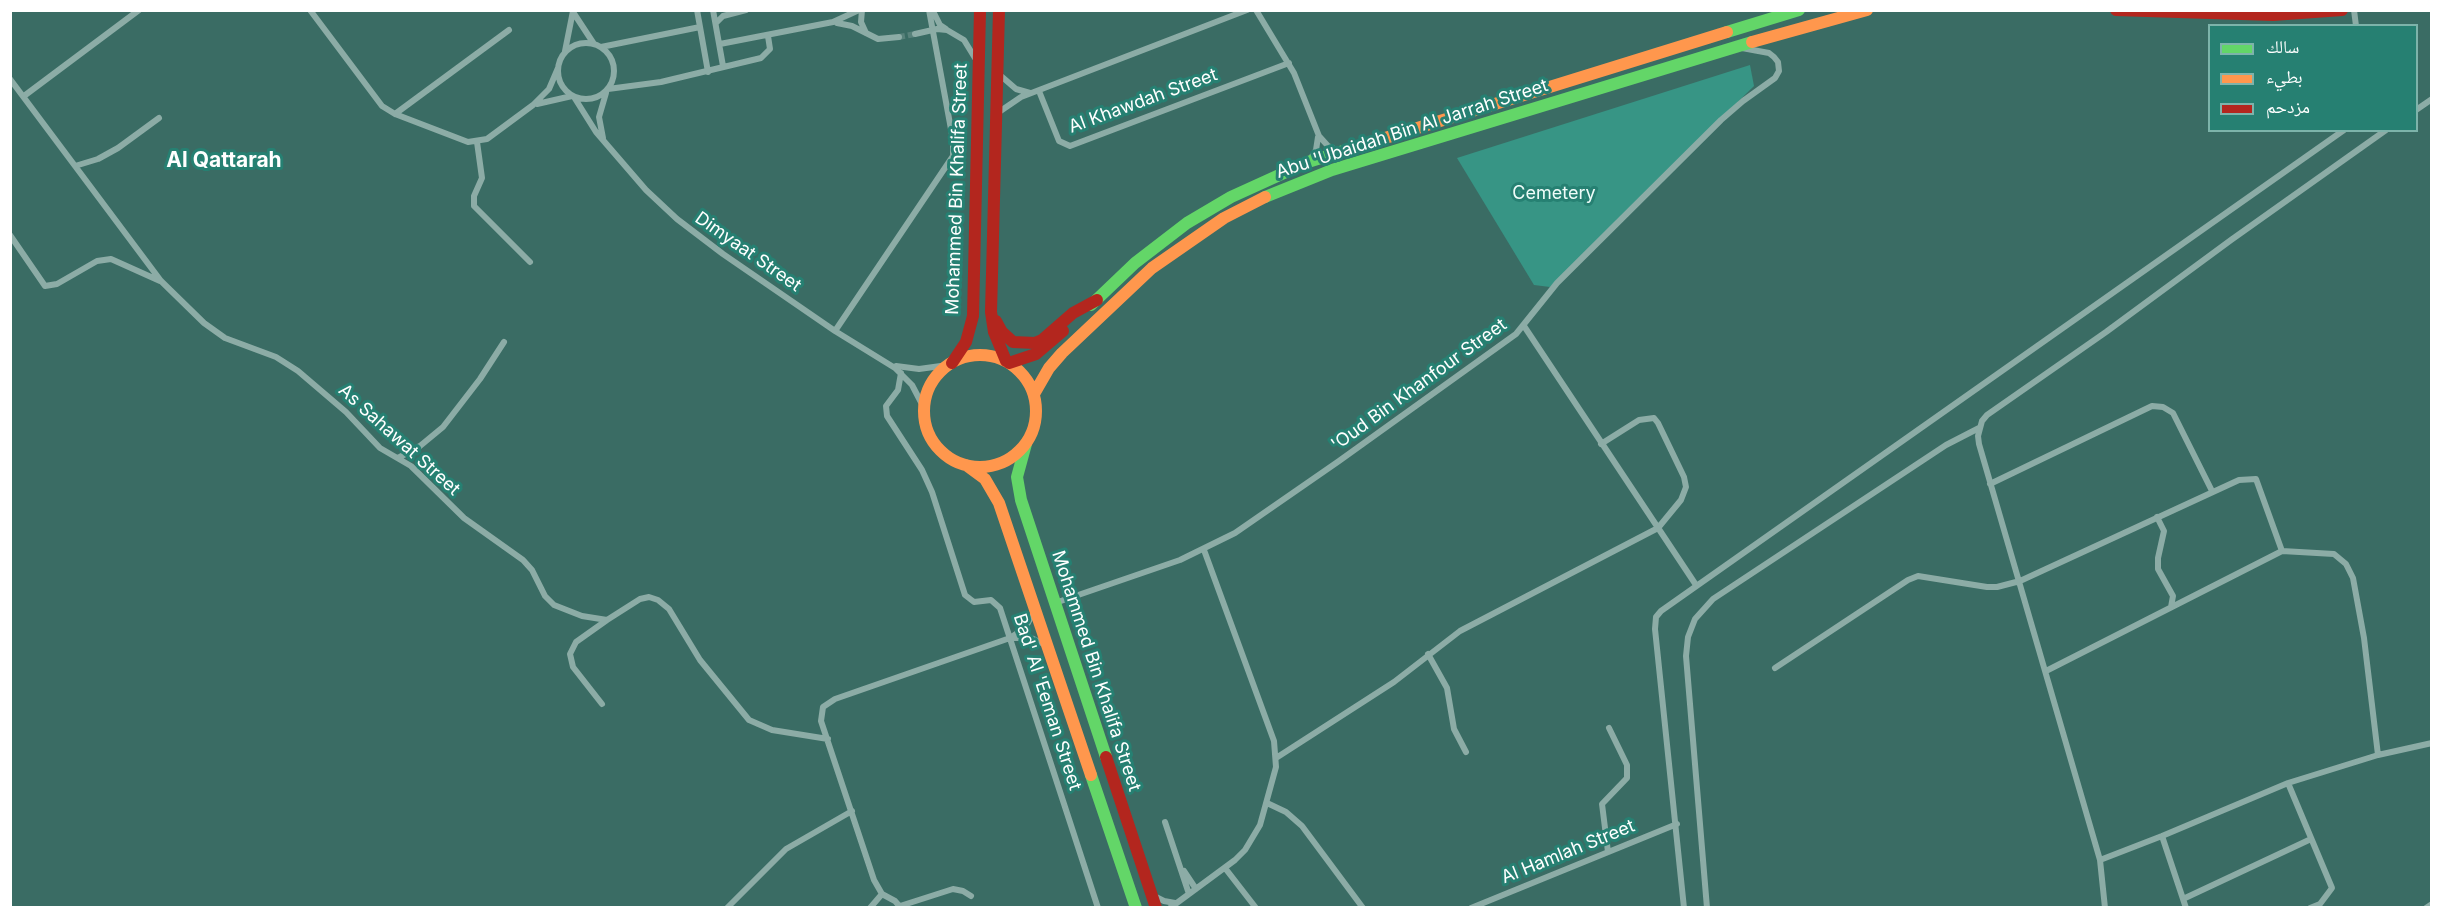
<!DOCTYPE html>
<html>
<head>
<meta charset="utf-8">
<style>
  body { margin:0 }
  #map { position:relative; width:2442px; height:918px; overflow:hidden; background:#3a6c64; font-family:Inter,"Noto Naskh Arabic",sans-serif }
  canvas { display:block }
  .frame { position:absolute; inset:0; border:12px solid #fff; pointer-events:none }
  .legend { position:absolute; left:2208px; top:24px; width:210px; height:108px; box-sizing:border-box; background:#268072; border:2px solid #7db3aa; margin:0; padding:8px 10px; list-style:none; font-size:18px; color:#fff }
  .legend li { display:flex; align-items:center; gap:12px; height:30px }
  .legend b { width:30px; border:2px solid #7db3aa }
</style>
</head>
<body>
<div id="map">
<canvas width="2442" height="918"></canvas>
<div class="frame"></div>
<ul class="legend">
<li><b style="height:8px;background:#63d668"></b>سالك</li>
<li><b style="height:8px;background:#ff974d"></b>بطيء</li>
<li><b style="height:8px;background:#b3261e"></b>مزدحم</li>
</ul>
</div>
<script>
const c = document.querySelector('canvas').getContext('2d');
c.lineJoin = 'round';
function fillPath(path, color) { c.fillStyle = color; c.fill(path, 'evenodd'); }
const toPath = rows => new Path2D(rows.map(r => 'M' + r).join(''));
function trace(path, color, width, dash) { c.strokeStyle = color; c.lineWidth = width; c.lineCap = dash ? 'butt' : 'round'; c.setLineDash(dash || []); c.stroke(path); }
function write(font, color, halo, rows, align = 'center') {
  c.font = font + ' Inter,sans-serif'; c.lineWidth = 6; c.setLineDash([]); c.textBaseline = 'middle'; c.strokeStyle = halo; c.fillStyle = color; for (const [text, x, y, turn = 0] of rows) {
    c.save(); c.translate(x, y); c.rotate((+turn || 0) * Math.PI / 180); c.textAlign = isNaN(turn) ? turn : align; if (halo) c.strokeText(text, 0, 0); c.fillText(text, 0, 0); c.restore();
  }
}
fillPath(toPath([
  [1750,65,1754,86,1550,287,1534,285,1457,158]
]), '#379585');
trace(toPath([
  [899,37,915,34]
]), '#58827b', 6, [6, 3]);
trace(toPath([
  [310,10,382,106,395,114,468,142,487,139,533,105,549,89,558,68],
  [697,10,708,72],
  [713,10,723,66],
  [862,10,861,22,866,33],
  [1256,10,1294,73,1319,136,1328,146,1339,151],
  [2354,10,2356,26],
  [933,11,940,25,946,29],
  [573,12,594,44],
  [716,23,723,16,746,10],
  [837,23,852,26,878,39,899,37],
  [915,34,937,29,947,30,964,40,975,58],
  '558 71a28 28 0 1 1 56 0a28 28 0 1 1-56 0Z',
  [720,44,833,22,859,10],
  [601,47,700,27],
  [565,51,573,11],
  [1001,76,1016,89,1030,93],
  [10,79,161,281,204,323,225,338,276,357,298,371,346,412,380,448,411,466,464,518,523,560,532,570,545,596,554,605,582,616,607,620,640,599,649,597,658,600,669,609,700,660,749,720,772,730,828,739],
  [608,89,661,82,761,58,770,49,768,36],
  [1039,91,1059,141,1070,146,1289,63],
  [24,96,139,10],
  [574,97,596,132,646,190,677,219,723,254,835,331,895,368,912,385,924,408],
  [537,104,572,96],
  [2416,110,2432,99],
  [999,112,1021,97,1247,10],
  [395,114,509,30],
  [603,138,599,117,606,93],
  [477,142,482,178,474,196,474,206,530,262],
  [1309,161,1316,150,1318,137],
  [75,166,98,159,118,148,159,118],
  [10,235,45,286,57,284,97,261,111,259,160,281],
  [1524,326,1696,585],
  [835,331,953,156,953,140,929,10],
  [896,366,919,369,948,365],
  [901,373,898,390,886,406,887,416,922,470,932,492,965,595,974,602,991,600,1000,608,1098,908],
  [398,458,420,446,443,427,480,379,504,342],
  [1990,484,2152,406,2163,407,2173,413,2212,491],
  [2157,517,2164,531,2158,558,2158,569,2173,596,2171,607],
  [1055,603,1180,560,1235,533,1339,461,1516,334,1557,283,1721,120,1743,101,1775,78,1779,71,1778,62,1774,57,1769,53,1742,48],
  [1014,638,1031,638,1044,644],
  [1428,654,1447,688,1454,729,1466,752],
  [1775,668,1908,580,1918,576,1987,587,1997,587,2020,581,2239,480,2256,479,2282,551],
  [2046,671,2282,551,2334,554,2346,564,2353,578,2364,638,2378,755],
  [602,704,573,667,570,654,576,642,607,620],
  [1276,758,1394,682,1460,631,1658,528,1681,500,1686,487,1684,477,1658,423,1654,418,1639,420,1601,444],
  [2288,783,2332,888,2320,904,2310,908],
  [1267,803,1286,812,1302,826,1363,908],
  [1165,822,1189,894],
  [2162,836,2186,908],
  [1608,852,1602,804,1627,778,1627,765,1609,728],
  [2100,860,2162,836,2288,783,2378,755,2432,743],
  [1225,868,1256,908],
  [1184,871,1196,889],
  [1156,897,1164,901,1175,903],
  [2183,899,2311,839],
  [900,906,953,889,963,891,971,896],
  [727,908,786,849,852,811],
  [870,908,882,894],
  [901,908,895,901,882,894,874,880,821,721,823,707,835,699,1010,638,1025,628,1034,612],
  [1170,908,1235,860,1245,850,1260,825,1276,767,1274,741,1204,550],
  [1471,908,1677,824],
  [1684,908,1655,629,1656,617,1661,611,2344,130],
  [1707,908,1686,656,1688,637,1695,619,1713,599,1946,445,1979,428],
  [2105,908,2100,860,1979,444,1978,436,1982,421,1987,415,2106,332,2231,240,2386,130],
  [2426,908,2432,904]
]), '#8caca6', 6);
trace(toPath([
  [1727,32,1799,10],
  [1265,197,1332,170,1752,42],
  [1091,305,1135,263,1187,223,1231,197,1308,162,1369,143],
  [1026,444,1017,477,1021,500,1106,757],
  [1091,775,1136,908]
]), '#63d668', 12);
trace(toPath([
  [1752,42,1867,10],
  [1369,143,1727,32],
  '924 411a56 56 0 1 1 112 0a56 56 0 1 1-112 0Z',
  [1034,394,1049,368,1062,353,1152,268,1224,218,1265,197],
  [966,465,985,479,999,503,1091,775]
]), '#ff974d', 12);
trace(toPath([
  [999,10,991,312,994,332,1006,361],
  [2116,10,2273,15,2342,10],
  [996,321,1002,332,1013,342,1035,343,1042,340,1073,313,1097,300],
  [952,363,966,342,973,316,980,10],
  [1009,363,1036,354,1063,331],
  [1106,757,1156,908]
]), '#b3261e', 12);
write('18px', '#fff', '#268072', [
  ["Al Khawdah Street",1143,101,-20],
  ["Abu 'Ubaidah Bin Al Jarrah Street",1412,129,-18],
  ["Mohammed Bin Khalifa Street",957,189,-88],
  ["Dimyaat Street",748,252,35],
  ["'Oud Bin Khanfour Street",1419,385,-36],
  ["As Sahawat Street",399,440,42],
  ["Mohammed Bin Khalifa Street",1096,671,72],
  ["Bad' Al 'Eeman Street",1047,702,72],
  ["Al Hamlah Street",1568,852,-22]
]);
write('18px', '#effcf9', '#268072', [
  ["Cemetery",1554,194]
]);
write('bold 21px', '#fff', '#268072', [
  ["Al Qattarah",224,161]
]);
</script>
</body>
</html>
